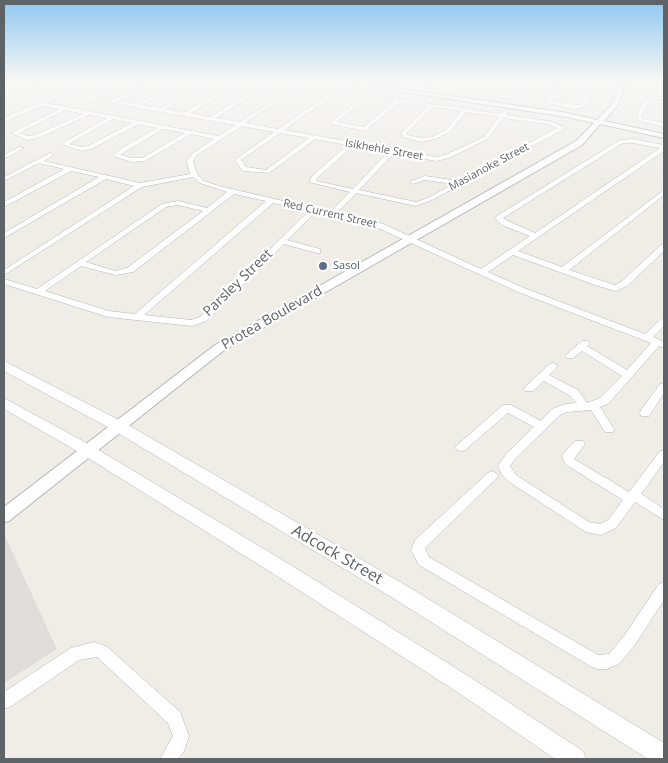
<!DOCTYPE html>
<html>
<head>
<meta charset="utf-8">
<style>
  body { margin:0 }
  #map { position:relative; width:668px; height:763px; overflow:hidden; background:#f0ede7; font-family:"Open Sans",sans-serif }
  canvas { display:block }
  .frame { position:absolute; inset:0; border:5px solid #5e6367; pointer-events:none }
</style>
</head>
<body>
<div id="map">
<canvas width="668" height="763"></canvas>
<div class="frame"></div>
</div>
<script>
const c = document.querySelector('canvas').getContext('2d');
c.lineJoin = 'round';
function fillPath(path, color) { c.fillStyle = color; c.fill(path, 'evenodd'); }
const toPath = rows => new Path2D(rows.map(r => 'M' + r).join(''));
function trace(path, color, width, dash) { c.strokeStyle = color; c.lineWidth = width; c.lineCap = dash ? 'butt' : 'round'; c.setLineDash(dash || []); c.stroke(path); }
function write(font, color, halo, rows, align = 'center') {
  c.font = font + ' "Open Sans",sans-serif'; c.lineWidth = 4.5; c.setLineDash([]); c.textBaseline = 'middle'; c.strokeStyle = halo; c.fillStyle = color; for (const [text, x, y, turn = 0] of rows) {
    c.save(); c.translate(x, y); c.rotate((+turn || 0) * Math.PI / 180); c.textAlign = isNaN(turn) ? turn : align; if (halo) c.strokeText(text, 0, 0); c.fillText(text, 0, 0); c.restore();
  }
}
fillPath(toPath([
  [4,534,57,649,4,683]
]), '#dfdcd9');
const minor = toPath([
  [17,81,23,81,4,89,4,86,17,81],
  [53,81,59,81,4,103,4,100,53,81],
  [90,81,96,81,72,92,89,95,122,81,128,81,95,97,112,100,152,81,158,81,118,101,136,104,182,81,187,81,141,105,160,108,212,81,217,81,166,109,184,112,242,81,247,81,190,113,210,117,271,81,276,81,216,118,240,122,303,81,308,81,245,123,278,129,335,90,501,114,505,110,508,112,506,115,549,121,564,127,564,129,432,200,416,206,356,193,337,213,381,223,481,269,530,236,502,225,495,218,500,214,620,140,633,139,664,145,664,151,518,251,562,267,664,190,664,195,569,270,615,285,621,282,661,245,664,245,664,251,627,286,616,291,598,286,513,255,488,272,524,288,645,334,661,319,664,318,664,326,653,337,664,342,664,348,659,346,608,404,600,407,614,429,613,432,605,432,591,410,567,412,560,415,515,459,510,466,516,475,589,522,600,524,608,520,623,500,565,464,562,456,564,453,575,441,583,441,585,444,574,459,629,492,660,451,664,450,664,462,641,494,664,509,664,520,635,502,616,528,601,535,586,532,508,481,502,475,498,466,507,453,534,427,508,413,465,450,461,451,457,450,455,447,503,405,511,405,541,421,552,409,565,404,577,403,570,396,544,381,533,391,525,391,524,389,525,387,550,364,553,363,558,366,549,375,578,390,587,403,600,398,622,376,582,351,573,358,567,358,565,356,567,354,582,341,588,341,590,343,587,346,627,370,651,343,518,292,376,227,315,213,287,240,320,249,320,253,317,253,284,244,214,314,206,321,192,326,108,317,4,284,4,279,37,289,162,204,178,201,207,208,227,192,200,183,193,177,142,187,4,275,4,270,134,186,106,179,4,238,4,233,99,177,71,171,4,207,4,202,64,169,39,163,6,180,4,181,4,177,50,153,52,154,52,156,44,161,140,183,190,174,187,161,193,153,214,139,191,134,145,161,132,162,113,156,119,150,157,128,139,124,91,149,82,151,61,144,107,118,89,115,38,138,28,140,11,133,60,109,41,106,4,122,4,118,90,81],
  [336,93,362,97,331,122,331,124,365,131,400,102,428,106,401,133,403,137,421,142,435,139,450,132,466,112,499,117,484,137,445,155,436,157,284,130,336,93],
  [67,94,160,112,236,125,218,136,46,103,67,94],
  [367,97,394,101,364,127,337,122,367,97],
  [433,107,461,111,446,130,432,137,421,138,407,135,407,133,433,107],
  [66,110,83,114,35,135,28,136,19,133,66,110],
  [503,118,548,124,557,128,459,181,425,176,411,181,410,182,413,184,425,180,453,184,428,198,416,202,359,190,394,153,436,161,449,158,488,139,503,118],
  [113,119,132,123,88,146,82,147,69,144,113,119],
  [242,126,274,132,236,159,235,160,241,169,244,171,269,173,315,139,347,145,312,176,309,182,350,192,330,212,219,186,204,181,197,174,193,161,197,155,242,126],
  [163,129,185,133,142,158,132,158,120,155,163,129],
  [280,133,309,138,266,170,246,167,241,160,280,133],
  [623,143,633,143,660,148,535,233,508,221,503,218,623,143],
  [353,146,388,152,353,189,316,181,317,178,353,146],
  [234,194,266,201,135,314,109,311,45,291,81,266,115,275,133,272,234,194],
  [273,203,309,211,208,310,200,317,191,320,144,315,273,203],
  [178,205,203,211,127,268,115,271,86,262,166,207,178,205],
  [450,81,455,81,444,89,413,84,415,83,443,86,450,81],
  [486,81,490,81,483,92,508,95,511,94,521,81,525,81,515,96,508,98,479,94,478,92,486,81],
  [540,81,592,84,623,88,621,89,594,87,585,107,575,109,546,103,555,84,540,81],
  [559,84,589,87,581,105,575,105,551,101,559,84],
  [664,96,664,99,649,101,641,117,644,119,664,123,664,127,640,121,636,118,645,99,664,96],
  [19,147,24,148,4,159,4,155,19,147],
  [664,383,664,393,649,416,641,416,640,413,641,410,660,384,664,383],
  [492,471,496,473,498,476,496,479,425,548,429,557,598,655,609,654,624,636,659,584,664,582,664,600,634,646,619,664,607,669,597,669,592,667,419,565,411,550,415,540,488,473,492,471],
  [94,642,106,646,180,712,189,736,184,751,178,759,160,759,173,736,168,723,97,657,79,660,10,707,4,709,4,692,71,648,94,642]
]);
const tertiary = toPath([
  [333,81,347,81,567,113,597,120,612,104,620,81,626,81,618,105,604,121,664,134,664,138,600,124,582,145,223,351,9,521,4,522,4,507,215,345,576,141,594,123,567,117,333,81]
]);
const secondary = toPath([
  [4,361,123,422,407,586,664,743,664,759,648,759,393,598,113,430,4,371,4,361],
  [4,398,92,446,289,564,473,679,583,751,586,759,555,759,459,693,277,576,82,454,4,409,4,398]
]);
trace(minor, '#b2b5b9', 1);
trace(tertiary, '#b2b5b9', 2);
trace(secondary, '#b3b7bb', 1);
fillPath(minor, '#fff');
fillPath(tertiary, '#fff');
fillPath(secondary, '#fff');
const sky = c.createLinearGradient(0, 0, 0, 188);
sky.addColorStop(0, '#8ec7f1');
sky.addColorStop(0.43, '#f8f7f4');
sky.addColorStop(1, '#f8f7f400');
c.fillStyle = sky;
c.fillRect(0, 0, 668, 188);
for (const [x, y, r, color] of [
  [323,266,5,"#5c6f8a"]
]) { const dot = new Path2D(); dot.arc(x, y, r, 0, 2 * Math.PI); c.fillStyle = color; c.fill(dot); trace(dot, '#fff', 2); }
write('11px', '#5e6367', '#fff', [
  ["Isikhehle Street",384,150,10],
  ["Masianoke Street",489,167,-28],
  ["Red Current Street",330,214,13]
]);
write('11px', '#4e5e75', '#fff', [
  ["Sasol",333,266]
], 'left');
write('14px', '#5e6367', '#fff', [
  ["Parsley Street",238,283,-44],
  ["Protea Boulevard",272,318,-30]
]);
write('16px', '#5e6367', '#fff', [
  ["Adcock Street",337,555,30]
]);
</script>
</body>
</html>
